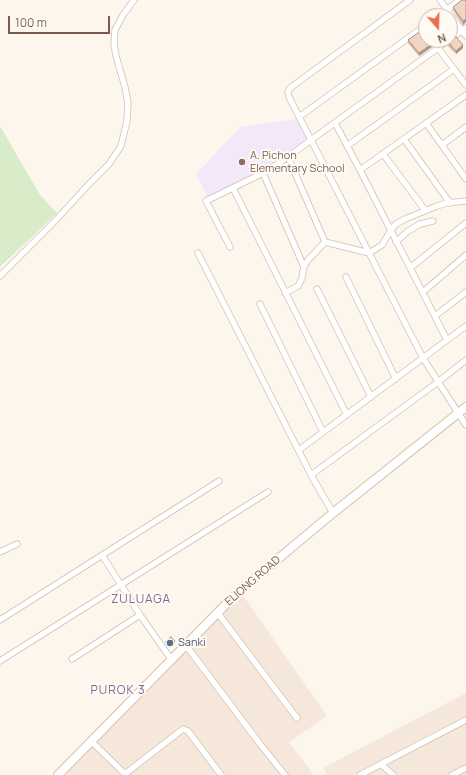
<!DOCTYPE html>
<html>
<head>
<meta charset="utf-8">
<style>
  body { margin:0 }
  #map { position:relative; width:466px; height:775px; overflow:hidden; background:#fdf6ec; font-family:Manrope,sans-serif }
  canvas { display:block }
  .north { position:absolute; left:418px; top:8px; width:40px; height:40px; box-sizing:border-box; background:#fffaf3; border:1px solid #cabbb1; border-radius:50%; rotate:160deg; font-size:11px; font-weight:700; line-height:16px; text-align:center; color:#7a5c4d }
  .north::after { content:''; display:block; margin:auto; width:14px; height:18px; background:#e76f51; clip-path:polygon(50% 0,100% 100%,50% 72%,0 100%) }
  .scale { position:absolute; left:8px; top:16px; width:102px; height:18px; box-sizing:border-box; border:2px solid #7a5c4d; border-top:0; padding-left:5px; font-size:12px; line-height:14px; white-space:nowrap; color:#7a5c4d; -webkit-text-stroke:3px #fffaf3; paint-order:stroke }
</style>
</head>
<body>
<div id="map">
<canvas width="466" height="775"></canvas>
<div class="north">N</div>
<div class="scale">100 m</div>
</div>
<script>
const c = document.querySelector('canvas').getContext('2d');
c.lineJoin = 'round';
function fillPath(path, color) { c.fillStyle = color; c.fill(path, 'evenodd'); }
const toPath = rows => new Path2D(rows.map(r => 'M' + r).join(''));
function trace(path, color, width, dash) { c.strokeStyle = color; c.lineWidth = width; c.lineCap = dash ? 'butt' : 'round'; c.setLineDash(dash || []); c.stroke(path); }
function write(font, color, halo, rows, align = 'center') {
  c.font = font + ' Manrope,sans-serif'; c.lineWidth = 4; c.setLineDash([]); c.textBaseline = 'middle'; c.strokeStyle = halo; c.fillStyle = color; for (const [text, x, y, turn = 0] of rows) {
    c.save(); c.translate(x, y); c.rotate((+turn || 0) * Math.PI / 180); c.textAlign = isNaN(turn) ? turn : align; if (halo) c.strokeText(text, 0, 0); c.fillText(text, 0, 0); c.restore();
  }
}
fillPath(toPath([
  [242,594,327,716,289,742,311,771,312,775,65,775],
  [466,693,466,775,327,775,323,768]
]), '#f5e8da');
fillPath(toPath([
  [296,119,307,139,265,169,208,198,196,174,240,127]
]), '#f3e8fa');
fillPath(toPath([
  [0,126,40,195,57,213,0,267]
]), '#d8ecc9');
const minor = toPath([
  [410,0,290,88,288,92,289,97,311,140,449,40],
  [440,0,466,36],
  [438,16,460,0],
  [450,39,466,28],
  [438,48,466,85],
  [299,117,426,25],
  [335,123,360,170,447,340],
  [426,123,466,179],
  [404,139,450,203],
  [442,145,466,127],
  [347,146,454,69],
  [383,154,425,210],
  [288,157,325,242],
  [360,170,466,95],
  [263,173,304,267],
  [233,188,347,415],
  [396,242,408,231,420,224,433,221],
  [230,247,206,201,263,173,288,157,311,140,423,358,466,425],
  [198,253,311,475,333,513],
  [410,268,466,223],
  [0,276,55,221,89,184,109,164,121,146,127,121,128,103,125,87,116,56,114,44,115,30,123,15,134,0],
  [346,277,396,379],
  [317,289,371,397],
  [423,292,466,255],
  [285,293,298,286,302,278,304,267,308,260,325,242,369,253,382,245,391,230,396,224,405,219,437,206,447,203,466,201],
  [260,304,323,432],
  [435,316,466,292],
  [299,450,466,326],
  [311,475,438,382,466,360],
  [0,552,17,544],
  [102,555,140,615,171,659],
  [217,612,297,718],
  [0,620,219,481],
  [185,644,260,744,285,775],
  [72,659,140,615],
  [0,661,268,492],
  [91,741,126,775],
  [382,765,393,775],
  [125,774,183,729,188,731,221,775],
  [360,775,466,720],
  [452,775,466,768]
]);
const secondary = toPath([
  [58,775,236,594,333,513,466,407]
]);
trace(minor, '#d1beb0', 7);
trace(secondary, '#d6c0b0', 10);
trace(minor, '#fff', 5.5);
trace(secondary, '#fff', 8);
fillPath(toPath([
  [466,0,466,22,463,25,453,10,453,7],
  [426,27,419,56,408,43,408,40],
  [448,42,463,48,456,54,448,46]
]), '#d1b7a8');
fillPath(toPath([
  [466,19,466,22,463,25,463,21],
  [456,26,456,30,450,34,450,31],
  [437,40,442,40,419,56,419,53],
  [463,45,463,48,456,54,456,51],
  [175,641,175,643,169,648,169,646]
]), '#aa9588');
const building = toPath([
  [462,0,466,0,466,19,463,21,453,7,462,0],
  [446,12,449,16,441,16,446,12],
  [450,18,456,26,450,31,450,18],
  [426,27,426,40,437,40,419,53,408,40,426,27],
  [456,37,463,45,456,51,448,42,456,37],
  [171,637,175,641,169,646,165,642,171,637]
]);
fillPath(building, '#f3d5c3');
trace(building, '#aa9588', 1);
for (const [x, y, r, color] of [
  [242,162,4,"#8d6e63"],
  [170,643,4,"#5c6f8a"]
]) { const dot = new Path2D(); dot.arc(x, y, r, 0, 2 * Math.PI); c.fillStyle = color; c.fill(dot); trace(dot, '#fffaf3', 1.5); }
write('11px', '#785e54', '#fffaf3', [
  ["A. Pichon",250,156],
  ["Elementary School",250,169]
], 'left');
write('11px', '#7a5c4d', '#fffaf3', [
  ["ELIONG ROAD",253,581,-41]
]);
write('11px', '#4e5e75', '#fffaf3', [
  ["Sanki",178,643]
], 'left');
c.letterSpacing = '1px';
write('12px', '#846695', '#fffaf3', [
  ["ZULUAGA",141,600],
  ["PUROK 3",118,691]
]);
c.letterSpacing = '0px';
</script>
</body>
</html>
